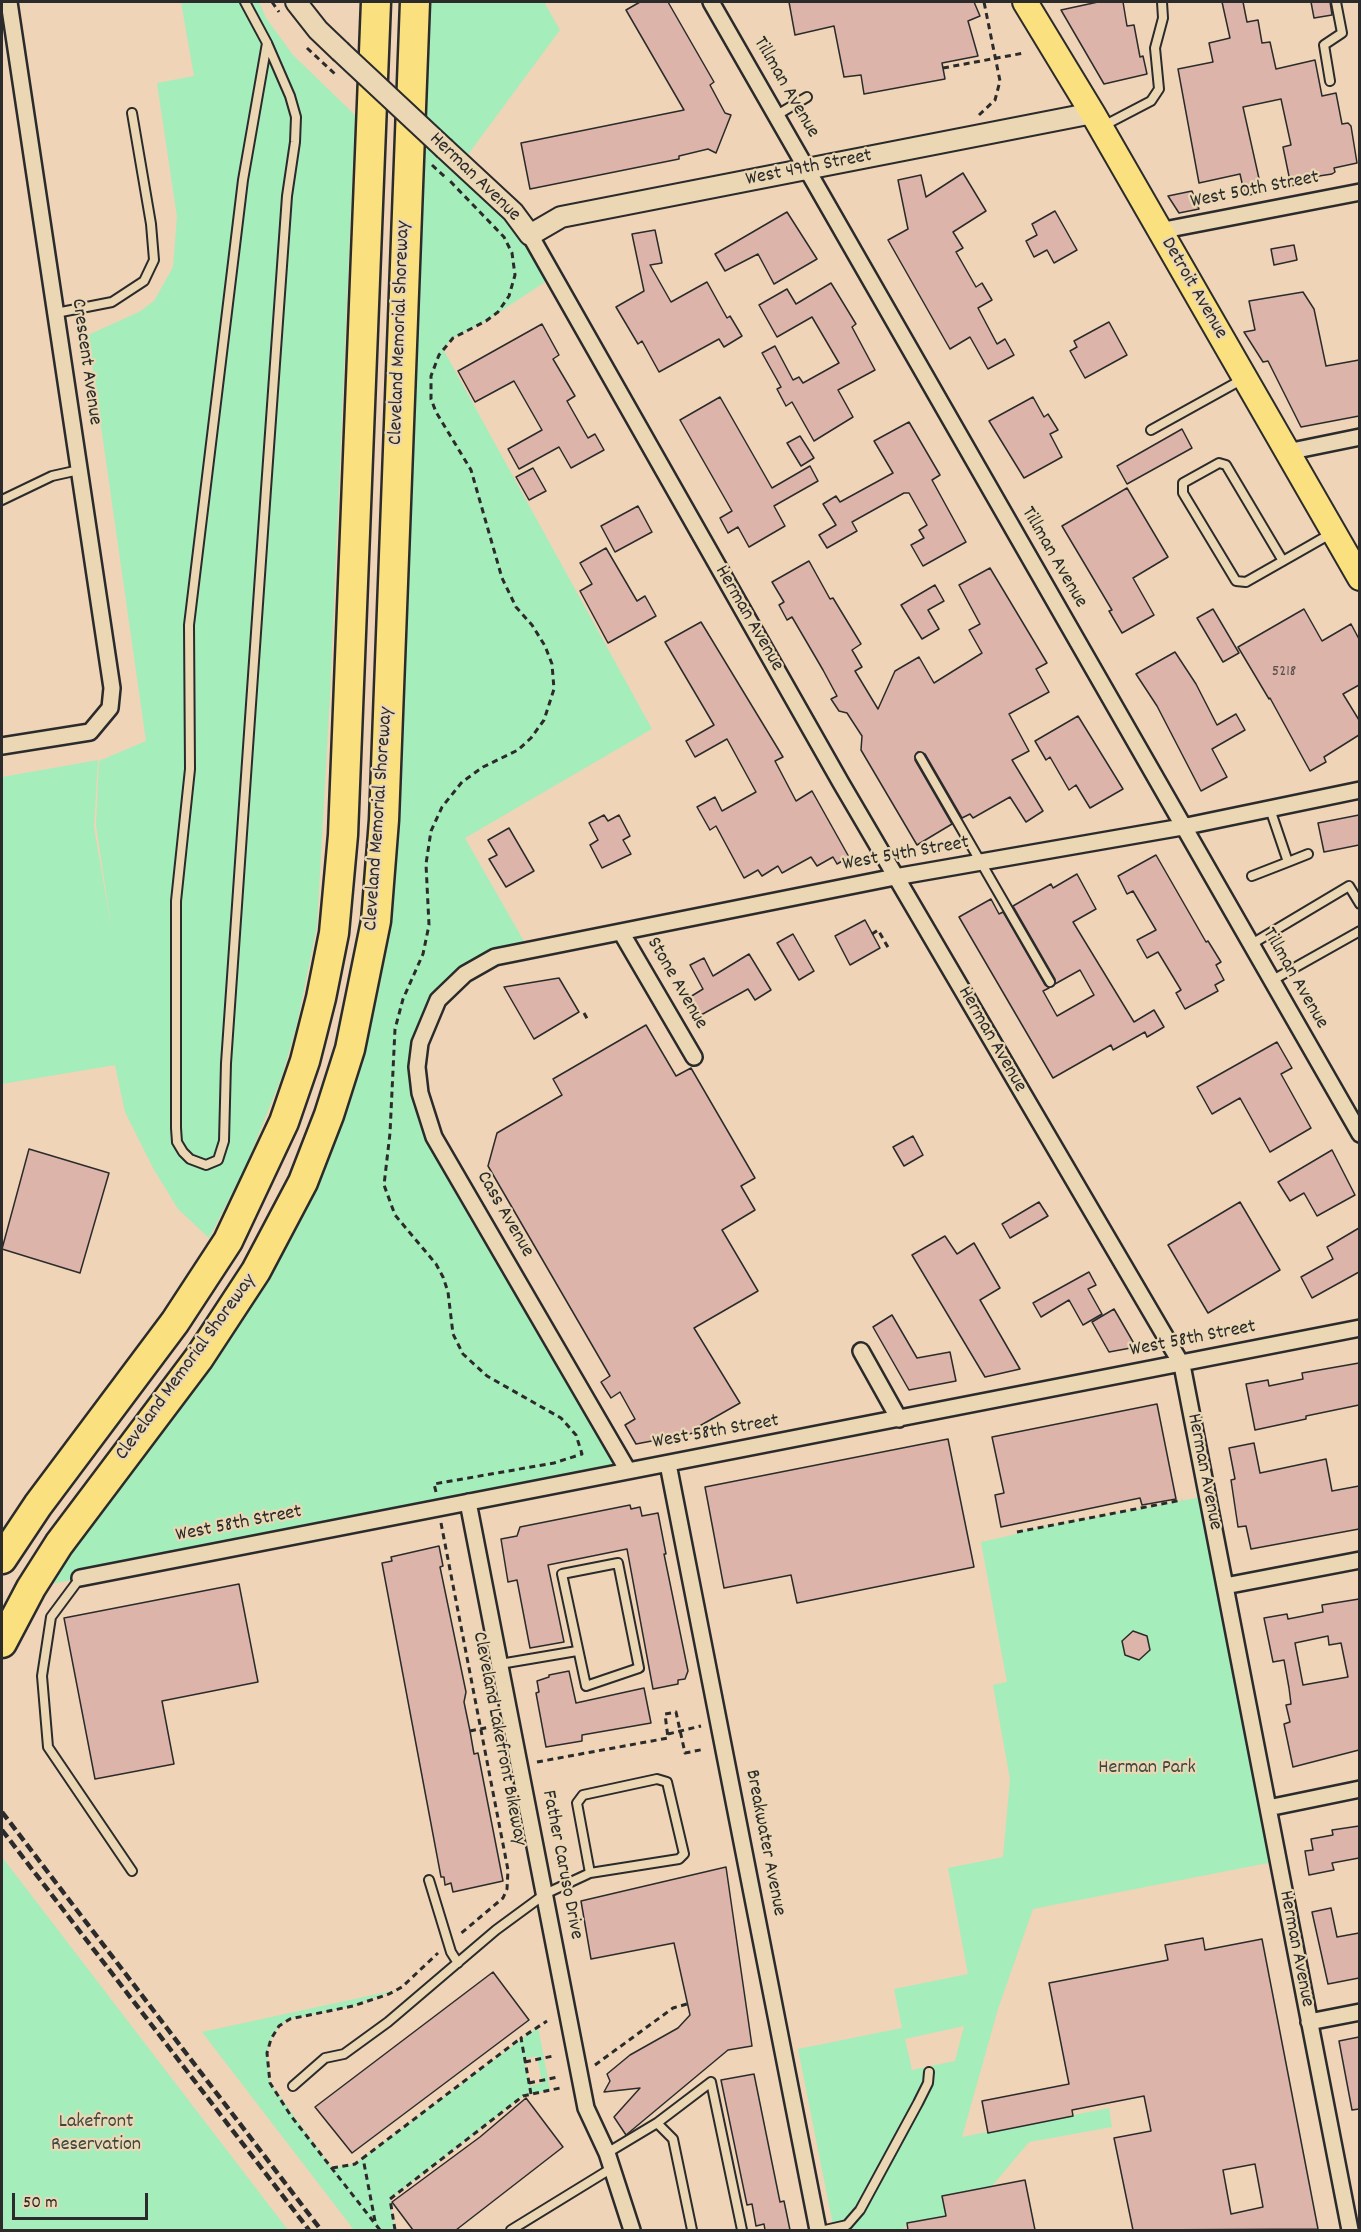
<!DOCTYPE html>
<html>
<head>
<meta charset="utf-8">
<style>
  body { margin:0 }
  #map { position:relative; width:1361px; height:2232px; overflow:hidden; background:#efd4b7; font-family:Dekko,sans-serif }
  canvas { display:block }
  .frame { position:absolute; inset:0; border:3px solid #2b2b2b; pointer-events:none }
  .scale { position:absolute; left:12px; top:2193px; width:136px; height:27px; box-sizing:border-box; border:3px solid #2b2b2b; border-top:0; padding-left:8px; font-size:18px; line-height:21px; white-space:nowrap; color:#2b2b2b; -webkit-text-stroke:4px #ecd7b5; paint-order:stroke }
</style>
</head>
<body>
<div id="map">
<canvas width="1361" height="2232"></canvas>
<div class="frame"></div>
<div class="scale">50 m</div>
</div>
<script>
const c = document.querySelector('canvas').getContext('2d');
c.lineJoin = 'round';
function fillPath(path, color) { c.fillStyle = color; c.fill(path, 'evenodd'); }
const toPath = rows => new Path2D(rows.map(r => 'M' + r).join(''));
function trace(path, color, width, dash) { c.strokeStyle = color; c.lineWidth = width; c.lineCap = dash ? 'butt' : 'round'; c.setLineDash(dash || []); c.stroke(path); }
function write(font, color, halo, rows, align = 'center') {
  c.font = font + ' Dekko,sans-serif'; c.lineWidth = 4.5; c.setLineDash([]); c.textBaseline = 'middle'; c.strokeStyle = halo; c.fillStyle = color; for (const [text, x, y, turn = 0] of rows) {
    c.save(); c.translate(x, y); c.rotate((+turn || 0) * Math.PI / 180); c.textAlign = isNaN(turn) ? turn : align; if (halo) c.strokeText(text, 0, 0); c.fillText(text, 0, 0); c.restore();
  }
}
fillPath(toPath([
  [181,2,259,2,266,18,293,55,355,115,330,695,317,926,297,1024,282,1076,245,1168,209,1238,178,1209,153,1168,125,1112,115,1065,2,1084,2,777,98,760,94,827,112,933,96,825,99,761,146,741,88,335,139,312,154,301,173,267,177,217,157,83,194,76],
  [415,2,544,2,560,30,461,164,554,276,486,321,453,338,443,349,652,729,465,838,529,950,495,957,439,1000,417,1067,435,1137,627,1469,31,1588,256,1271,365,983],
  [1207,1496,1278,1861,1033,1909,998,2009,962,2137,1109,2108,1112,2127,1029,2142,992,2186,942,2196,946,2216,913,2222,900,2230,834,2230,798,2049,902,2028,894,1989,968,1974,948,1868,1003,1857,1010,1779,993,1685,1007,1682,981,1542,1017,1534,1017,1532],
  [964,2026,955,2061,912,2070,905,2039],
  [2,1857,288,2230,2,2230],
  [396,1990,353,2006,290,2019,279,2026,271,2039,267,2053,270,2083,332,2168,355,2164,538,2027,550,2090,523,2096,390,2199,395,2230,354,2230,202,2032],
  [537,2056,542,2083,530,2086,524,2059]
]), '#a5edbb');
const building = toPath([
  [640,2,668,2,714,82,710,85,725,113,731,115,716,153,708,149,679,156,679,159,530,189,521,143,684,110,626,10,640,2],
  [789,2,974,2,980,16,968,21,978,56,942,63,945,79,864,94,861,75,844,77,834,26,795,35,789,2],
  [1098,2,1123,2,1127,26,1134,25,1140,57,1143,56,1147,74,1104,84,1061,10,1098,2],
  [1222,2,1243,2,1247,22,1258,20,1262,43,1270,42,1276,69,1315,60,1322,96,1336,93,1342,124,1348,123,1351,126,1357,163,1334,168,1335,172,1332,174,1306,178,1307,182,1291,186,1283,147,1291,145,1281,99,1243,107,1262,192,1245,196,1240,174,1199,183,1178,69,1213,62,1209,43,1230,38,1222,2],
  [1311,2,1330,2,1332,15,1314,18,1311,2],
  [963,173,986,211,953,232,963,248,956,252,976,287,982,283,992,300,978,308,997,344,1005,339,1014,355,988,369,970,337,950,349,888,240,908,229,898,180,921,175,926,197,963,173],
  [1192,191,1199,209,1179,213,1168,196,1192,191],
  [1055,211,1077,250,1054,263,1047,250,1034,257,1026,241,1037,235,1032,224,1055,211],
  [787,212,817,259,774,284,758,254,725,271,715,254,787,212],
  [655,230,662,263,650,265,671,302,707,282,727,318,730,316,742,336,724,347,719,339,659,372,642,341,638,344,616,307,644,291,632,234,655,230],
  [1294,245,1297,260,1274,265,1271,249,1294,245],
  [831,283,856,324,852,327,875,370,838,390,853,417,814,441,792,402,786,406,777,389,781,387,762,353,775,346,793,380,799,377,803,383,839,363,812,317,777,337,759,305,787,289,796,304,831,283],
  [1303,292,1314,309,1326,366,1359,360,1359,416,1301,427,1268,361,1263,362,1244,332,1255,330,1249,301,1303,292],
  [1109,322,1127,355,1085,378,1070,351,1077,347,1074,341,1109,322],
  [542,324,559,355,553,359,575,396,567,401,588,438,595,434,604,450,571,468,559,447,519,469,508,449,542,430,514,381,475,402,458,371,542,324],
  [720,397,772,488,810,466,818,481,774,506,785,526,749,547,738,527,728,533,720,518,732,511,680,420,720,397],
  [1033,397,1044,417,1048,414,1058,430,1050,434,1062,457,1024,478,989,421,1033,397],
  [909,422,940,475,932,480,966,542,923,566,911,545,924,538,919,530,927,525,909,493,904,493,852,522,857,531,827,548,819,535,836,525,823,504,836,496,840,502,893,473,874,441,909,422],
  [1182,429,1192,448,1127,484,1117,466,1182,429],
  [800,436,814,458,801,466,787,443,800,436],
  [533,468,546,491,529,500,516,477,533,468],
  [1127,488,1168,557,1133,578,1154,615,1122,633,1109,611,1112,610,1062,526,1127,488],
  [638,506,652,532,615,552,601,526,638,506],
  [606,548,637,601,645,596,656,616,608,643,580,591,592,584,580,563,606,548],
  [809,561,830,599,833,598,861,644,852,650,862,667,855,671,878,709,895,671,919,657,934,683,982,653,969,630,980,624,959,585,990,568,1047,663,1036,669,1049,692,1009,714,1029,751,1012,760,1043,811,1026,822,1010,797,973,818,970,814,962,818,925,754,918,752,915,760,952,824,917,845,861,750,862,736,847,713,839,711,831,699,837,696,823,670,792,617,787,620,779,605,784,602,772,582,809,561],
  [935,585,944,601,928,610,939,629,922,639,901,605,935,585],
  [1213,609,1239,653,1223,662,1197,618,1213,609],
  [1304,609,1322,641,1351,624,1359,639,1359,685,1343,694,1359,720,1359,735,1324,757,1326,762,1310,771,1270,698,1269,699,1238,647,1304,609],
  [701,622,783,757,775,761,796,801,812,791,849,857,837,864,833,857,817,866,811,857,782,873,778,866,762,876,758,870,744,878,716,826,710,830,697,807,715,797,722,811,756,792,727,739,695,757,686,741,714,725,665,642,701,622],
  [1175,652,1196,684,1217,725,1236,714,1245,730,1212,749,1227,777,1201,791,1157,706,1136,674,1175,652],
  [1078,716,1123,789,1090,808,1076,785,1069,790,1050,757,1046,760,1035,741,1078,716],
  [604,815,608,821,619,815,630,836,623,840,631,854,602,868,590,845,598,840,589,823,604,815],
  [1359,815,1359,845,1324,852,1318,823,1359,815],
  [509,828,534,871,506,887,489,859,497,855,488,840,509,828],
  [1156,855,1206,942,1208,941,1221,962,1216,965,1224,980,1215,985,1218,991,1185,1009,1176,993,1181,990,1158,952,1147,958,1137,940,1156,930,1133,891,1127,894,1118,876,1156,855],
  [1077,874,1096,909,1073,922,1134,1022,1154,1010,1164,1027,1147,1037,1145,1032,1113,1050,1111,1045,1053,1078,959,917,991,899,999,914,1003,912,1045,985,1049,988,1043,991,1057,1016,1094,995,1080,970,1055,984,1055,979,1013,906,1051,884,1053,888,1077,874],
  [865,920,880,948,850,965,835,936,865,920],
  [793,934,814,971,799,980,777,943,793,934],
  [749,954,771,990,755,1000,748,989,701,1015,690,997,703,989,690,965,704,958,713,976,749,954],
  [559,978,579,1012,534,1039,504,987,559,978],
  [646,1025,676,1076,691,1068,755,1178,741,1186,755,1210,722,1230,758,1291,694,1328,740,1403,696,1428,699,1432,636,1444,625,1425,635,1419,620,1392,611,1398,601,1382,610,1376,488,1166,497,1133,562,1095,553,1079,646,1025],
  [1277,1042,1292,1068,1281,1074,1311,1128,1270,1152,1240,1098,1212,1114,1197,1087,1277,1042],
  [913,1136,923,1155,904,1166,893,1147,913,1136],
  [29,1149,109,1173,80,1273,2,1249,29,1149],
  [1332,1150,1355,1195,1317,1216,1304,1193,1290,1201,1278,1182,1332,1150],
  [1039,1202,1048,1216,1010,1238,1002,1224,1039,1202],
  [1240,1202,1280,1270,1208,1313,1168,1245,1240,1202],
  [1359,1228,1359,1272,1312,1298,1301,1277,1333,1259,1327,1247,1359,1228],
  [945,1236,957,1254,974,1243,1000,1288,980,1300,1020,1369,985,1377,912,1255,945,1236],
  [1089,1272,1096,1285,1088,1289,1102,1314,1083,1325,1069,1300,1041,1317,1033,1303,1089,1272],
  [1114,1309,1136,1347,1109,1352,1092,1322,1114,1309],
  [892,1315,917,1358,950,1352,956,1381,909,1390,873,1327,892,1315],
  [1359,1363,1359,1405,1306,1416,1306,1419,1255,1430,1246,1384,1268,1380,1269,1386,1303,1379,1302,1373,1359,1363],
  [1157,1404,1176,1499,1142,1505,1140,1498,1001,1527,995,1495,1004,1493,992,1437,1157,1404],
  [948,1439,974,1567,797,1603,791,1575,724,1588,705,1487,948,1439],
  [1254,1443,1260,1473,1326,1459,1332,1491,1359,1486,1359,1529,1251,1549,1246,1526,1238,1527,1231,1480,1235,1479,1229,1448,1254,1443],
  [630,1505,631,1509,640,1507,642,1516,658,1513,666,1554,664,1554,688,1671,685,1679,678,1680,678,1684,653,1689,627,1549,548,1565,564,1642,530,1648,517,1580,508,1582,501,1539,517,1536,520,1527,630,1505],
  [439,1546,443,1566,440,1567,466,1692,464,1702,470,1731,474,1754,478,1753,503,1881,453,1892,451,1883,445,1885,444,1877,441,1877,382,1563,392,1561,391,1557,439,1546],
  [239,1584,258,1682,162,1701,174,1764,95,1779,64,1618,239,1584],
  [1359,1599,1359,1750,1293,1767,1284,1724,1290,1722,1286,1705,1291,1704,1289,1688,1284,1660,1273,1662,1264,1618,1287,1614,1288,1619,1323,1612,1322,1605,1359,1599],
  [1328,1636,1329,1645,1341,1643,1348,1677,1303,1685,1295,1643,1328,1636],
  [1133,1631,1147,1636,1150,1650,1139,1660,1125,1655,1122,1641,1133,1631],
  [569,1671,576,1703,644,1688,651,1723,582,1735,582,1741,546,1747,536,1693,539,1692,537,1681,549,1677,549,1675,569,1671],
  [1359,1826,1359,1858,1332,1863,1334,1870,1309,1875,1305,1851,1313,1850,1311,1839,1333,1835,1332,1830,1359,1826],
  [726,1867,752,2046,728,2050,626,2135,614,2117,640,2088,604,2092,610,2081,607,2074,630,2055,678,2028,690,2015,674,1943,591,1959,581,1901,726,1867],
  [1331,1908,1337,1937,1359,1933,1359,1978,1328,1984,1312,1912,1331,1908],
  [1203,1938,1205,1950,1262,1939,1318,2229,1133,2230,1114,2138,1151,2131,1144,2096,1072,2110,1073,2116,988,2133,982,2101,1069,2084,1049,1983,1168,1960,1165,1945,1203,1938],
  [1255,2164,1263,2207,1231,2214,1223,2170,1255,2164],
  [493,1972,529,2020,352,2153,315,2107,493,1972],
  [1359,2037,1359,2109,1352,2110,1339,2041,1359,2037],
  [754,2074,780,2202,784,2201,790,2230,765,2230,764,2224,756,2226,752,2204,747,2205,721,2080,754,2074],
  [526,2098,563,2147,456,2230,413,2230,392,2202,480,2137,526,2098],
  [1025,2180,1035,2230,908,2230,907,2223,946,2216,942,2196,1025,2180]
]);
fillPath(building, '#dcb4aa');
trace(building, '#2b2b2b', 1.5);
const service = toPath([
  [245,2,267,43,290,96,296,117,295,142,287,196,266,489,226,1063,224,1141,218,1160,206,1165,190,1159,183,1152,177,1142,176,1128,176,901,190,769,189,625,243,180,267,43],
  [1330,81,1324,45,1342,33,1336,2],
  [777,115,807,97],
  [1105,125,1151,101,1159,89,1155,48,1163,18,1162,2],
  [56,313,112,302,144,281,154,260,151,224,132,113],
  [1151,430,1243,379],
  [2,500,52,476,79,470],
  [1283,561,1226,465,1219,463,1183,483,1183,493,1236,581,1246,582,1304,549,1332,533],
  [920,757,1050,982],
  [1288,862,1308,854],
  [1252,876,1288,862,1270,809],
  [1250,945,1349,886,1360,904],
  [1271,981,1360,931],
  [618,1563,639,1668,586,1686,562,1574,618,1563],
  [80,1578,51,1617,42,1676,48,1747,132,1871],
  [500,1664,577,1651],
  [429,1880,451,1952,458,1963],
  [293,2086,325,2058,344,2054,388,2022,496,1930,545,1894,590,1873,679,1859,684,1854,667,1782,657,1779,583,1795,577,1803,590,1873],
  [657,2123,711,2082,742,2230],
  [607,2153,657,2123,673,2139,692,2230],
  [511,2230,612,2168],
  [825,2230,847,2225,860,2210,918,2103,928,2083,929,2072]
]);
const minor = toPath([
  [711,2,1360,1134],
  [1159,231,1360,192],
  [530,235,841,783,1182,1365,1350,2230],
  [1287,452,1360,437],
  [2,746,90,732,110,708,112,688,9,2],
  [621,932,694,1057],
  [861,1351,899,1419],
  [668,1464,818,2230],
  [627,1469,434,1137,420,1093,417,1067,420,1043,438,1000,465,974,495,957,895,877,1182,827,1360,790],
  [468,1502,586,2108,607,2153,632,2230],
  [80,1578,1360,1328],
  [1225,1586,1360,1560],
  [1268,1808,1360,1789],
  [1309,2022,1360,2012]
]);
const tertiary = toPath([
  [296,2,318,30,340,51],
  [445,149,513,212,530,235,561,217,1093,113]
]);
const primary = toPath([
  [1025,2,1093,114,1360,578]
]);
const motorway = toPath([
  [2,1559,38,1505,175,1322,228,1241,284,1122,305,1061,321,998,334,933,343,835,376,2],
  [2,1643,31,1588,59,1544,199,1358,256,1271,303,1182,329,1115,350,1049,376,921,384,820,415,2]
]);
trace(service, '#2b2b2b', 12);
trace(minor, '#2b2b2b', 20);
trace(tertiary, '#2b2b2b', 24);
trace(primary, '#2b2b2b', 28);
trace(motorway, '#2b2b2b', 33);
trace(toPath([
  [272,2,279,12],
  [307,48,335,74],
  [943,68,1024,53],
  [979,115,995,100,1000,81,984,2],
  [872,934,878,930,889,949],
  [584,1013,589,1022],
  [436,1492,434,1484,554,1463,582,1454,576,1435,561,1418,487,1376,463,1354,453,1334,448,1292,443,1277,436,1264,395,1215,384,1185,390,1133,395,1029,403,999,423,954,429,925,426,864,431,831,442,807,462,782,483,767,518,750,531,738,544,720,554,689,552,664,545,646,532,625,516,607,502,578,471,470,436,412,431,399,431,376,439,355,453,338,486,321,498,312,509,296,515,275,512,253,504,237,449,180],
  [441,1523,508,1870,507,1889,503,1898,459,1935],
  [1017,1532,1182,1500],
  [470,1731,490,1727],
  [668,1734,701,1726],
  [537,1762,668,1738,665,1714,676,1712,685,1753,705,1749],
  [525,2062,553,2056],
  [595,2065,673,2008,687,2004],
  [529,2083,558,2077],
  [531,2094,521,2038,547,2021],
  [332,2168,355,2164,363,2158],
  [375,2221,363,2158,521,2038],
  [380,2230,291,2116,270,2083,267,2053,271,2039,279,2026,290,2019,353,2006,389,1994,402,1987,438,1953],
  [395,2230,390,2199,523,2096,560,2088]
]), '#2b2b2b', 3, [6, 4.5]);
trace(service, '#ecd7b5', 8);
trace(minor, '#ecd7b5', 15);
trace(tertiary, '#ecd7b5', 20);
trace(primary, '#fbe080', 24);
trace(motorway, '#fbe080', 28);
trace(toPath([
  [2,1812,321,2230],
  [2,1830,309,2230]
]), '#2b2b2b', 4.5, [9, 4.5]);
const tertiaryBridge = toPath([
  [340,51,445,149]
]);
trace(tertiaryBridge, '#2b2b2b', 24, []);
trace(toPath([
  [432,165,445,177]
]), '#2b2b2b', 3, [6, 4.5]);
trace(tertiaryBridge, '#ecd7b5', 20);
write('16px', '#574d4b', null, [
  ["5218",1284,673]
]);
write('20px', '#2b2b2b', '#ecd7b5', [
  ["Tillman Avenue",785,88,60],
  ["West 49th Street",809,169,-11],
  ["Herman Avenue",474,178,44],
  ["West 50th Street",1255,191,-11],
  ["Detroit Avenue",1193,289,60],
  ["Cleveland Memorial Shoreway",401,333,-88],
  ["Crescent Avenue",85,362,82],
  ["Tillman Avenue",1053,558,60],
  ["Herman Avenue",748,619,60],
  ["Cleveland Memorial Shoreway",380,819,-86],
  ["West 54th Street",906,855,-10],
  ["Tillman Avenue",1294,979,60],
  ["Stone Avenue",676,984,60],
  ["Herman Avenue",991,1040,60],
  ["Cass Avenue",504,1215,60],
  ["West 58th Street",1193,1340,-11],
  ["Cleveland Memorial Shoreway",187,1368,-54],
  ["West 58th Street",716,1433,-10],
  ["Herman Avenue",1203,1472,79],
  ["West 58th Street",239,1525,-11],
  ["Cleveland Lakefront Bikeway",498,1739,79],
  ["Breakwater Avenue",764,1843,79],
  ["Father Caruso Drive",561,1865,79],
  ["Herman Avenue",1295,1949,79]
]);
write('20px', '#3d4841', '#ecd7b5', [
  ["Herman Park",1147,1769],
  ["Lakefront",96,2123],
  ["Reservation",96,2146]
]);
</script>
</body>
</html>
